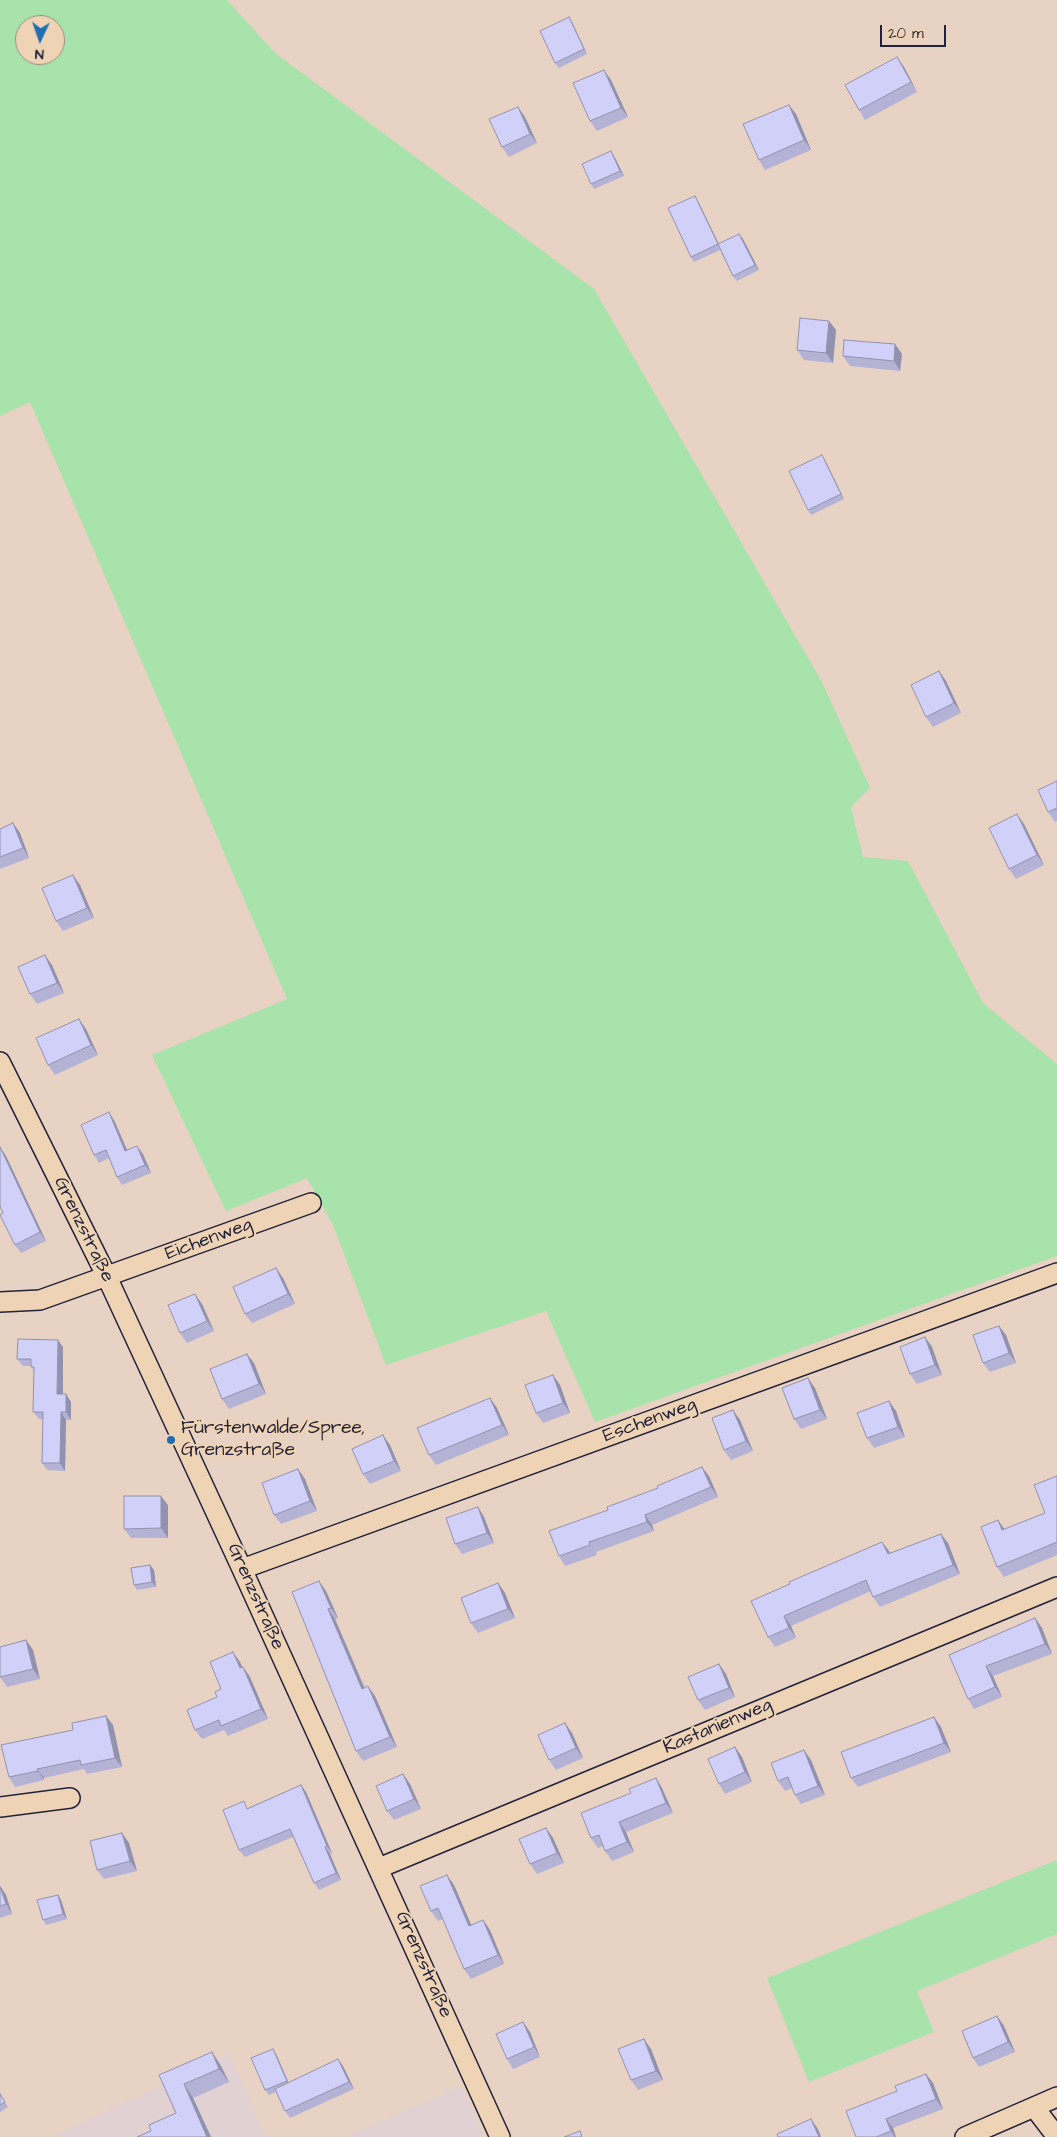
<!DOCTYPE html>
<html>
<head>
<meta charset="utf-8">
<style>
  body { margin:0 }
  #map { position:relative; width:1057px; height:2137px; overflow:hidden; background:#e8d2c3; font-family:"Architects Daughter",sans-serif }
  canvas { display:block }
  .north { position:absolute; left:15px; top:15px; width:50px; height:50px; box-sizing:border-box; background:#eed3b5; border:1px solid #9c8c84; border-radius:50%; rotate:183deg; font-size:14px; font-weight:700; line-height:20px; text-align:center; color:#22223b }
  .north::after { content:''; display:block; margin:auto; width:18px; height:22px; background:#1f6fb2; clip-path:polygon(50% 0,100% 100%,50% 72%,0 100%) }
  .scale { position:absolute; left:880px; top:25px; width:66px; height:22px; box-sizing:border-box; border:2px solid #22223b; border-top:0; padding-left:6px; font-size:15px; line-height:18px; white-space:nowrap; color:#22223b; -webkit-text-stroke:4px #eed3b5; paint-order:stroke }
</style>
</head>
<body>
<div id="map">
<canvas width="1057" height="2137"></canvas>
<div class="north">N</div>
<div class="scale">20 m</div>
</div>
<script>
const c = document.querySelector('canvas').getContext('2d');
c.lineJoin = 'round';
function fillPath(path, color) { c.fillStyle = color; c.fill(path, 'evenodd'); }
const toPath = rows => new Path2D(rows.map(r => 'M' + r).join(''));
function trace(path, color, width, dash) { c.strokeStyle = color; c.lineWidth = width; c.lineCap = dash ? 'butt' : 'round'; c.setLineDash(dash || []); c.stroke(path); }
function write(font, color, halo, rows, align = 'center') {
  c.font = font + ' "Architects Daughter",sans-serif'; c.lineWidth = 4; c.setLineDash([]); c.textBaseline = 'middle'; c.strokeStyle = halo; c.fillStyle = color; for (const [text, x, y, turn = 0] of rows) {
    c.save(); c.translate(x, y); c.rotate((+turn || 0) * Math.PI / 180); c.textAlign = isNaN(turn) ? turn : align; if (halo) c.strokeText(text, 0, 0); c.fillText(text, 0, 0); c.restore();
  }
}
fillPath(toPath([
  [229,2053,266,2137,57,2137,55,2135],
  [461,2086,484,2137,344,2137]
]), '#e1d1d3');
fillPath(toPath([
  [0,0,227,0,275,53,594,289,822,682,870,788,851,807,863,857,908,861,983,1003,1057,1064,1057,1256,595,1422,546,1311,386,1365,333,1225,307,1178,226,1211,152,1055,287,999,30,402,0,416],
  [25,25,55,25,55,55,25,55],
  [1057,1860,1057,1934,917,1991,934,2032,809,2082,767,1978]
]), '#a7e3aa');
const street = toPath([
  [0,1062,107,1277,242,1569,500,2137],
  [0,1302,40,1300,311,1203],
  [242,1569,1057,1273],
  [0,1807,70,1798],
  [379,1868,1057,1587],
  [1034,2107,1057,2137],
  [965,2137,1057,2097]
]);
trace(street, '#22223b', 22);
trace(street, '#eed3b5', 19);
fillPath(toPath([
  [572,22,587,54,559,68,555,63],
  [897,57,904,67,917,92,865,120,859,110],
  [611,80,628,117,597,131,590,121],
  [796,114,811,150,765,170,759,160],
  [525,117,537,143,509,157,502,147],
  [614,156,624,176,594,189,591,184],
  [698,201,719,244,739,234,743,239,759,270,737,281,733,276,720,250,694,262,691,257],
  [829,321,836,330,833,363,804,360,797,350],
  [902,354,900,371,850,366,843,356],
  [825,460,844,499,811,515,808,510],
  [939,671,946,681,961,713,933,727,926,717],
  [1057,781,1057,821,1055,822,1048,812],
  [13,823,20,833,29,858,0,869,0,829],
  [1024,824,1044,865,1016,879,1009,869],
  [80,885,94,918,63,931,56,921],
  [52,965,64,993,37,1004,30,994],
  [86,1029,98,1055,55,1075,48,1065],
  [114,1120,127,1150,143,1154,151,1173,122,1185,117,1177,109,1158,99,1163,94,1155],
  [0,1147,6,1156,46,1241,21,1253,15,1245,3,1213],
  [283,1278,295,1304,252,1323,245,1314],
  [202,1304,214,1331,187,1343,180,1333],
  [999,1326,1006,1335,1016,1363,990,1372,983,1363],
  [925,1337,932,1347,942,1375,917,1384,910,1374],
  [63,1347,63,1394,71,1402,71,1420,66,1420,65,1471,47,1470,42,1463,43,1420,39,1419,33,1412,34,1371,31,1366,23,1366,17,1359],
  [254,1363,266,1394,229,1409,222,1399],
  [553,1375,560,1385,570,1413,543,1423,536,1413],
  [815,1388,827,1419,801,1429,794,1419],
  [490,1398,497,1408,509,1435,436,1465,429,1455],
  [889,1401,896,1411,905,1437,874,1448,867,1438],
  [733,1410,740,1420,753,1451,731,1460,724,1450],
  [390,1445,401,1471,370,1484,363,1474],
  [298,1469,305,1479,317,1511,281,1524,274,1515],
  [709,1476,718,1497,652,1525,654,1531,596,1552,597,1555,565,1566,559,1556],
  [1057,1476,1057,1555,1004,1577,997,1567,998,1520,1005,1530,1045,1513],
  [168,1505,168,1538,131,1538,124,1529],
  [478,1507,484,1517,494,1543,462,1554,455,1544],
  [941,1534,948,1543,960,1574,880,1607,873,1597,871,1591,791,1626,796,1638,775,1647,768,1637,751,1601,889,1551,890,1553],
  [154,1570,156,1587,137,1590,134,1585],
  [498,1583,505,1593,515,1618,478,1633,471,1623],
  [326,1591,338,1618,335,1619,365,1688,375,1696,397,1747,363,1761,356,1751,292,1592],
  [1035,1618,1042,1628,1052,1654,993,1676,1002,1697,974,1709,968,1699,949,1655],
  [26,1640,33,1650,40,1679,7,1687,0,1677],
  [240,1662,242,1667,243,1667,250,1677,268,1719,228,1736,224,1730,202,1739,195,1730],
  [719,1664,726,1674,735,1697,705,1710,698,1700],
  [106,1716,113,1725,122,1767,87,1774,84,1769,44,1778,44,1780,15,1787,9,1777,73,1730],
  [934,1717,941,1727,951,1752,858,1787,851,1778],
  [565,1723,572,1733,583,1758,556,1770,549,1760],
  [735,1747,742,1757,752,1782,725,1794,719,1784],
  [804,1750,811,1760,825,1795,801,1804,795,1795,792,1788,785,1791,778,1781],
  [403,1774,410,1784,421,1809,394,1820,387,1811],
  [656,1778,662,1788,673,1813,626,1832,634,1852,612,1861,605,1851,603,1846,598,1848,591,1838,631,1793],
  [301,1785,306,1792,332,1853,330,1854,341,1880,319,1890,314,1883,293,1837,245,1857,239,1850,248,1808],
  [546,1828,553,1838,564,1863,537,1874,530,1864],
  [122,1833,129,1843,137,1871,104,1879,97,1870],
  [454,1885,471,1925,483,1920,490,1930,504,1964,471,1979,464,1969,443,1919,438,1921,431,1911],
  [0,1886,6,1895,12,1914,0,1918],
  [58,1895,61,1900,67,1919,46,1925,43,1920],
  [997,2016,1004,2026,1015,2052,979,2067,973,2058],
  [523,2022,530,2032,540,2057,513,2069,507,2059],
  [273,2049,276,2054,289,2083,343,2066,354,2089,290,2118,285,2111,276,2092,269,2095,265,2090],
  [651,2049,663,2080,638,2090,631,2080],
  [212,2052,221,2066,229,2082,193,2098,211,2137,137,2137,151,2131,176,2113,159,2075],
  [926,2074,933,2083,943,2109,893,2128,896,2137,856,2137,897,2091],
  [0,2093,8,2107,0,2112]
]), '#b4b3d6');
fillPath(toPath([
  [569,17,572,22,587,54,584,49],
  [897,57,904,67,917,92,911,82],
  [604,70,611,80,628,117,621,108],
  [789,105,796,114,811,150,804,140],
  [518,107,525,117,537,143,530,134],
  [611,151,614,156,624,176,620,171],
  [695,196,698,201,721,249,718,244],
  [739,234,743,239,759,270,755,265],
  [829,321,836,330,833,363,826,353],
  [895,344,902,354,900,371,894,361],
  [822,455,825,460,844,499,841,494],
  [939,671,946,681,961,713,954,703],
  [1017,814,1024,824,1044,865,1037,855],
  [13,823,20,833,29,858,23,848],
  [73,875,80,885,94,918,87,908],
  [45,955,52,965,64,993,57,983],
  [79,1019,86,1029,98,1055,91,1045],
  [109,1112,114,1120,131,1159,125,1151],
  [137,1146,143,1154,151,1173,145,1165],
  [0,1147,6,1156,46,1241,40,1232],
  [276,1268,283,1278,295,1304,288,1294],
  [195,1294,202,1304,214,1331,207,1321],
  [999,1326,1006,1335,1016,1363,1009,1353],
  [925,1337,932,1347,942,1375,935,1365],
  [58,1340,63,1347,63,1402,57,1394],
  [247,1354,254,1363,266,1394,259,1384],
  [553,1375,560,1385,570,1413,563,1403],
  [808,1378,815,1388,827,1419,820,1410],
  [66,1394,71,1402,71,1420,66,1412],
  [490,1398,497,1408,509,1435,502,1425],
  [889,1401,896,1411,905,1437,898,1427],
  [733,1410,740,1420,753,1451,746,1441],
  [61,1412,66,1420,65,1471,60,1463],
  [383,1435,390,1445,401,1471,394,1461],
  [702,1467,709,1476,718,1497,711,1487],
  [298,1469,305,1479,317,1511,310,1501],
  [161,1496,168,1505,168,1538,161,1528],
  [478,1507,484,1517,494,1543,487,1533],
  [645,1515,652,1525,654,1531,647,1522],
  [998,1520,1005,1530,1002,1530],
  [941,1534,948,1543,960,1574,953,1565],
  [882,1542,889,1551,895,1564,888,1554],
  [150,1565,154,1570,156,1587,152,1582],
  [319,1581,326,1591,338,1618,331,1608],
  [498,1583,505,1593,515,1618,508,1609],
  [328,1609,335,1619,369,1699,362,1689],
  [784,1616,791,1626,796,1638,789,1628],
  [1035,1618,1042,1628,1052,1654,1045,1644],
  [26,1640,33,1650,40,1679,33,1669],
  [233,1652,240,1662,247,1678,240,1668],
  [719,1664,726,1674,735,1697,729,1688],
  [986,1666,993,1676,1002,1697,995,1687],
  [243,1667,250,1677,268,1719,261,1709],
  [368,1686,375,1696,397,1747,390,1737],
  [106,1716,113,1725,122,1767,115,1758],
  [934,1717,941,1727,951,1752,944,1743],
  [565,1723,572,1733,583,1758,576,1748],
  [735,1747,742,1757,752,1782,745,1772],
  [804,1750,811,1760,825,1795,818,1786],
  [37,1769,44,1778,44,1780,38,1771],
  [403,1774,410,1784,421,1809,414,1799],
  [656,1778,662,1788,673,1813,666,1803],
  [301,1785,306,1792,332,1853,327,1846],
  [619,1822,626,1832,634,1852,627,1842],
  [546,1828,553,1838,564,1863,557,1853],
  [122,1833,129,1843,137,1871,130,1861],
  [325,1847,330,1854,341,1880,336,1873],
  [447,1875,454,1885,476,1936,469,1926],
  [0,1886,6,1895,12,1914,6,1904],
  [58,1895,61,1900,67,1919,63,1914],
  [483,1920,490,1930,504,1964,498,1955],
  [997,2016,1004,2026,1015,2052,1008,2042],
  [523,2022,530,2032,540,2057,534,2047],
  [644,2039,651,2049,663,2080,656,2071],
  [273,2049,276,2054,290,2086,287,2081],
  [212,2052,221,2066,229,2082,219,2069],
  [338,2059,343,2066,354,2089,349,2082],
  [926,2074,933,2083,943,2109,936,2099],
  [184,2084,193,2098,211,2137,207,2137],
  [811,2119,818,2129,821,2137,819,2137],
  [886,2119,893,2128,896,2137,895,2137,891,2131]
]), '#9292ae');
const building = toPath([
  [569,17,584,49,555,63,540,31,569,17],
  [897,57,911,82,859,110,845,85,897,57],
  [604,70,621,108,590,121,573,83,604,70],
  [789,105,804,140,759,160,743,124,789,105],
  [518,107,530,134,502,147,489,119,518,107],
  [611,151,620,171,591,184,582,164,611,151],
  [695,196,718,244,691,257,668,208,695,196],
  [739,234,755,265,733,276,718,244,739,234],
  [800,318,829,321,826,353,797,350,800,318],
  [844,340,895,344,894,361,843,356,844,340],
  [822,455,841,494,808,510,789,471,822,455],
  [939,671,954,703,926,717,911,685,939,671],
  [1057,781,1057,808,1048,812,1038,790,1057,781],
  [1017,814,1037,855,1009,869,989,828,1017,814],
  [13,823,23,848,0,857,0,829,13,823],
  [73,875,87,908,56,921,42,888,73,875],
  [45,955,57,983,30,994,18,967,45,955],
  [79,1019,91,1045,48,1065,36,1038,79,1019],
  [109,1112,125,1151,137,1146,145,1165,117,1177,106,1150,94,1155,81,1125,109,1112],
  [0,1147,40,1232,15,1245,0,1215,3,1213,0,1206,0,1147],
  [276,1268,288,1294,245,1314,233,1287,276,1268],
  [195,1294,207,1321,180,1333,168,1305,195,1294],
  [999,1326,1009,1353,983,1363,973,1335,999,1326],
  [925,1337,935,1365,910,1374,900,1347,925,1337],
  [18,1339,58,1340,57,1394,66,1394,66,1412,61,1412,60,1463,42,1463,43,1412,33,1412,34,1367,31,1367,31,1359,17,1359,18,1339],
  [247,1354,259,1384,222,1399,210,1369,247,1354],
  [553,1375,563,1403,536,1413,525,1385,553,1375],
  [808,1378,820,1410,794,1419,782,1388,808,1378],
  [490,1398,502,1425,429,1455,417,1428,490,1398],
  [889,1401,898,1427,867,1438,857,1413,889,1401],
  [733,1410,746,1441,724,1450,712,1418,733,1410],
  [383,1435,394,1461,363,1474,352,1449,383,1435],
  [702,1467,711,1487,645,1515,647,1522,589,1542,590,1545,559,1556,549,1531,608,1510,607,1507,658,1488,657,1486,702,1467],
  [298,1469,310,1501,274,1515,262,1483,298,1469],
  [1057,1476,1057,1542,997,1567,981,1527,998,1520,1002,1530,1045,1513,1034,1485,1057,1476],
  [124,1496,161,1496,161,1528,124,1529,124,1496],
  [478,1507,487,1533,455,1544,446,1518,478,1507],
  [941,1534,953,1565,873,1597,866,1580,784,1616,789,1628,768,1637,751,1601,790,1584,789,1582,882,1542,888,1554,941,1534],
  [150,1565,152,1582,134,1585,131,1568,150,1565],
  [319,1581,331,1608,328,1609,362,1689,368,1686,390,1737,356,1751,292,1592,319,1581],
  [498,1583,508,1609,471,1623,461,1598,498,1583],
  [1035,1618,1045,1644,986,1666,995,1687,968,1699,949,1655,1035,1618],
  [26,1640,33,1669,0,1677,0,1647,26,1640],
  [233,1652,240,1668,243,1667,261,1709,221,1726,219,1720,195,1730,187,1710,217,1697,215,1692,221,1689,210,1662,233,1652],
  [719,1664,729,1688,698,1700,688,1677,719,1664],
  [106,1716,115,1758,81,1765,80,1760,37,1769,38,1771,9,1777,1,1745,73,1730,72,1723,106,1716],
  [934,1717,944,1743,851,1778,841,1752,934,1717],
  [565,1723,576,1748,549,1760,538,1735,565,1723],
  [735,1747,745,1772,719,1784,708,1759,735,1747],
  [804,1750,818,1786,795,1795,788,1777,778,1781,771,1763,804,1750],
  [403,1774,414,1799,387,1811,376,1786,403,1774],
  [656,1778,666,1803,619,1822,627,1842,605,1851,599,1835,591,1838,581,1813,631,1793,629,1789,656,1778],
  [301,1785,327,1846,325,1847,336,1873,314,1883,290,1829,239,1850,223,1810,244,1801,247,1809,301,1785],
  [546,1828,557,1853,530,1864,519,1839,546,1828],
  [122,1833,130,1861,97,1870,90,1841,122,1833],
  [447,1875,469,1926,483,1920,498,1955,464,1969,438,1908,431,1911,420,1886,447,1875],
  [0,1887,6,1904,0,1906,0,1887],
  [58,1895,63,1914,43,1920,37,1900,58,1895],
  [997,2016,1008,2042,973,2058,962,2031,997,2016],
  [523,2022,534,2047,507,2059,496,2034,523,2022],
  [644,2039,656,2071,631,2080,618,2049,644,2039],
  [273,2049,287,2081,265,2090,251,2058,273,2049],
  [212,2052,219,2069,184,2084,207,2137,137,2137,151,2131,149,2125,176,2113,159,2075,212,2052],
  [338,2059,349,2082,285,2111,275,2089,338,2059],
  [926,2074,936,2099,886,2119,891,2131,876,2137,856,2137,846,2111,897,2091,895,2086,926,2074],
  [0,2094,5,2102,0,2105,0,2094],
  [811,2119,819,2137,778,2137,777,2134,811,2119],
  [580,2131,582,2137,564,2137,580,2131]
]);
fillPath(building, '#d1d0f9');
trace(building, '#9292ae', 1);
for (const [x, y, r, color] of [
  [171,1440,5,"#1f6fb2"]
]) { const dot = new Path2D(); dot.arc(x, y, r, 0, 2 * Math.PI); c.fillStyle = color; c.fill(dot); trace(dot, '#eed3b5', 2); }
write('19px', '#22223b', '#eed3b5', [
  ["Grenzstraße",83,1230,64],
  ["Eichenweg",209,1240,-20],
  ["Eschenweg",650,1421,-20],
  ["Grenzstraße",255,1597,66],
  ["Kastanienweg",718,1727,-23],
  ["Grenzstraße",423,1965,66]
]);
write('19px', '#22223b', '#eed3b5', [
  ["Fürstenwalde/Spree,",181,1429],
  ["Grenzstraße",181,1451]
], 'left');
</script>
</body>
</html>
